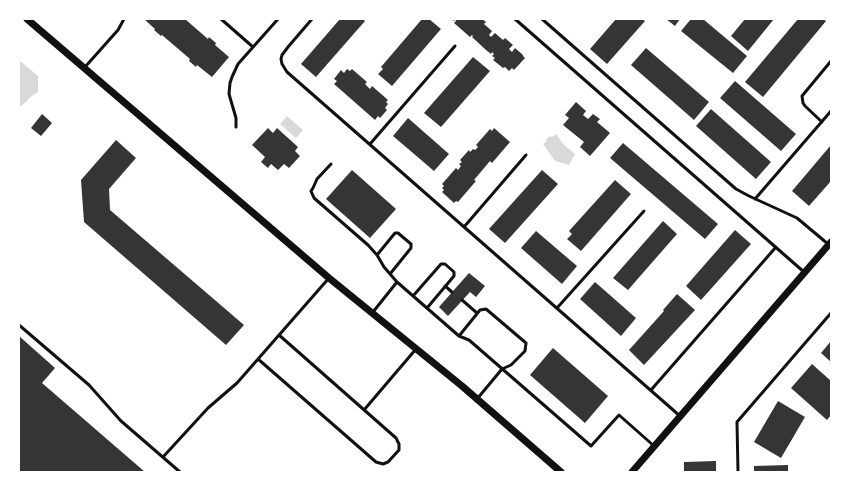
<!DOCTYPE html>
<html>
<head>
<meta charset="utf-8">
<style>
  body { margin:0 }
  #map { position:relative; width:850px; height:491px; overflow:hidden; background:#fff; font-family:Quicksand,sans-serif }
  canvas { display:block }
  .frame { position:absolute; inset:0; border:20px solid #fff; pointer-events:none }
</style>
</head>
<body>
<div id="map">
<canvas width="850" height="491"></canvas>
<div class="frame"></div>
</div>
<script>
const c = document.querySelector('canvas').getContext('2d');
c.lineJoin = 'round';
function fillPath(path, color) { c.fillStyle = color; c.fill(path, 'evenodd'); }
const toPath = rows => new Path2D(rows.map(r => 'M' + r).join(''));
function trace(path, color, width, dash) { c.strokeStyle = color; c.lineWidth = width; c.lineCap = dash ? 'butt' : 'round'; c.setLineDash(dash || []); c.stroke(path); }
fillPath(toPath([
  [19,60,38,76,38,92,33,95,19,108],
  [287,116,303,130,296,138,280,124],
  [556,134,563,144,575,154,569,165,555,161,543,144,547,141,546,139,550,136,552,137]
]), '#d9d9d9');
fillPath(toPath([
  [144,19,185,19,208,39,209,37,216,43,215,45,229,57,212,77,197,65,196,67,189,61,190,59,162,35,161,36,154,30,155,29],
  [340,19,363,19,365,21,316,77,301,64],
  [422,19,429,19,441,29,392,86,378,74,383,69,381,67],
  [451,19,482,19,486,22,484,24,492,31,489,35,491,37,495,33,503,40,505,38,513,45,509,49,512,52,515,48,523,55,523,56,525,58,514,70,512,68,509,71,505,67,503,68,493,60,495,58,492,56,494,54,492,52,491,54,486,50,472,37,473,36,472,35,470,37,454,23,456,21,455,19,454,21],
  [616,19,642,19,645,21,607,64,590,49],
  [666,19,680,19,675,26],
  [691,19,703,19,747,56,733,73,681,31],
  [745,19,774,19,748,51,731,36],
  [798,19,823,19,826,21,763,97,745,82],
  [646,48,709,102,694,120,631,65],
  [473,57,490,71,441,127,424,113],
  [347,69,350,71,352,69,367,82,365,84,370,89,372,86,388,100,386,102,388,104,385,108,387,110,380,118,378,116,375,120,334,84,337,81,334,79,341,70,344,73],
  [735,81,796,134,781,151,720,98],
  [576,102,586,111,583,115,588,119,593,114,600,119,597,122,610,133,590,156,580,147,584,142,563,125,569,118,565,115],
  [711,109,771,162,756,179,696,126],
  [42,114,52,123,41,136,31,128],
  [408,118,449,154,434,171,393,136],
  [268,128,273,133,277,128,298,147,295,151,300,156,289,168,284,164,278,170,271,164,268,168,261,162,265,157,252,145],
  [494,128,510,142,492,163,490,161,474,180,476,181,458,202,456,201,454,203,442,192,444,190,442,188,444,186,442,184,456,168,458,170,461,166,459,164,462,162,460,160,469,150,470,152,473,149,475,150,478,147,476,145,490,129,492,131],
  [116,140,136,158,109,189,110,210,244,325,226,345,84,222,81,180],
  [623,143,718,224,705,239,610,158],
  [831,145,831,181,809,206,792,191],
  [352,170,396,209,370,238,326,199],
  [542,170,558,184,505,243,489,229],
  [615,180,631,194,581,251,567,239,572,234,569,231],
  [663,221,677,234,628,290,613,278],
  [735,230,751,244,701,300,686,286],
  [536,231,577,266,562,284,521,248],
  [469,273,485,286,476,297,470,292,448,316,439,307],
  [595,282,636,318,621,336,580,299],
  [677,294,695,310,644,365,629,350,664,311,663,310],
  [19,336,55,368,42,383,145,472,19,472],
  [831,341,831,362,821,353],
  [553,348,608,396,585,423,530,375],
  [812,364,831,381,831,415,827,420,791,388],
  [778,401,805,417,781,458,754,442],
  [716,461,716,472,684,472,684,462],
  [788,465,788,472,754,472,754,466]
]), '#353535');
trace(toPath([
  [221,19,253,47],
  [312,19,288,47,282,55,281,59,282,64,287,72,680,416],
  [515,19,804,272],
  [542,19,736,189,749,196,797,218,828,244],
  [85,67,118,30,124,19],
  [822,122,805,106,803,103,802,96,831,61],
  [236,127,236,118,229,94,230,83,232,77,238,64,278,19],
  [370,144,455,46],
  [331,164,317,179,313,188,311,191,314,198,368,245,377,255,384,267,397,282],
  [755,199,831,111],
  [464,227,526,155],
  [377,255,395,233,398,233,411,244,411,248,390,274],
  [445,286,452,292],
  [413,296,441,264,445,264,454,272,454,276,427,308],
  [462,300,477,313],
  [557,308,644,211],
  [373,312,397,282,459,336,469,340,591,446,619,415,654,446],
  [19,325,89,385,121,421,180,472],
  [459,336,480,310,486,309,526,343,525,351,511,365,502,369,477,399],
  [258,359,376,462,383,464,388,462,399,450,399,444,396,438,279,335],
  [651,390,776,247],
  [364,410,416,349],
  [163,457,208,408,237,383,329,278],
  [738,472,737,422,831,313]
]), '#111', 3);
trace(toPath([
  [27,19,329,278,462,386,561,472],
  [632,472,831,242]
]), '#111', 7);
</script>
</body>
</html>
